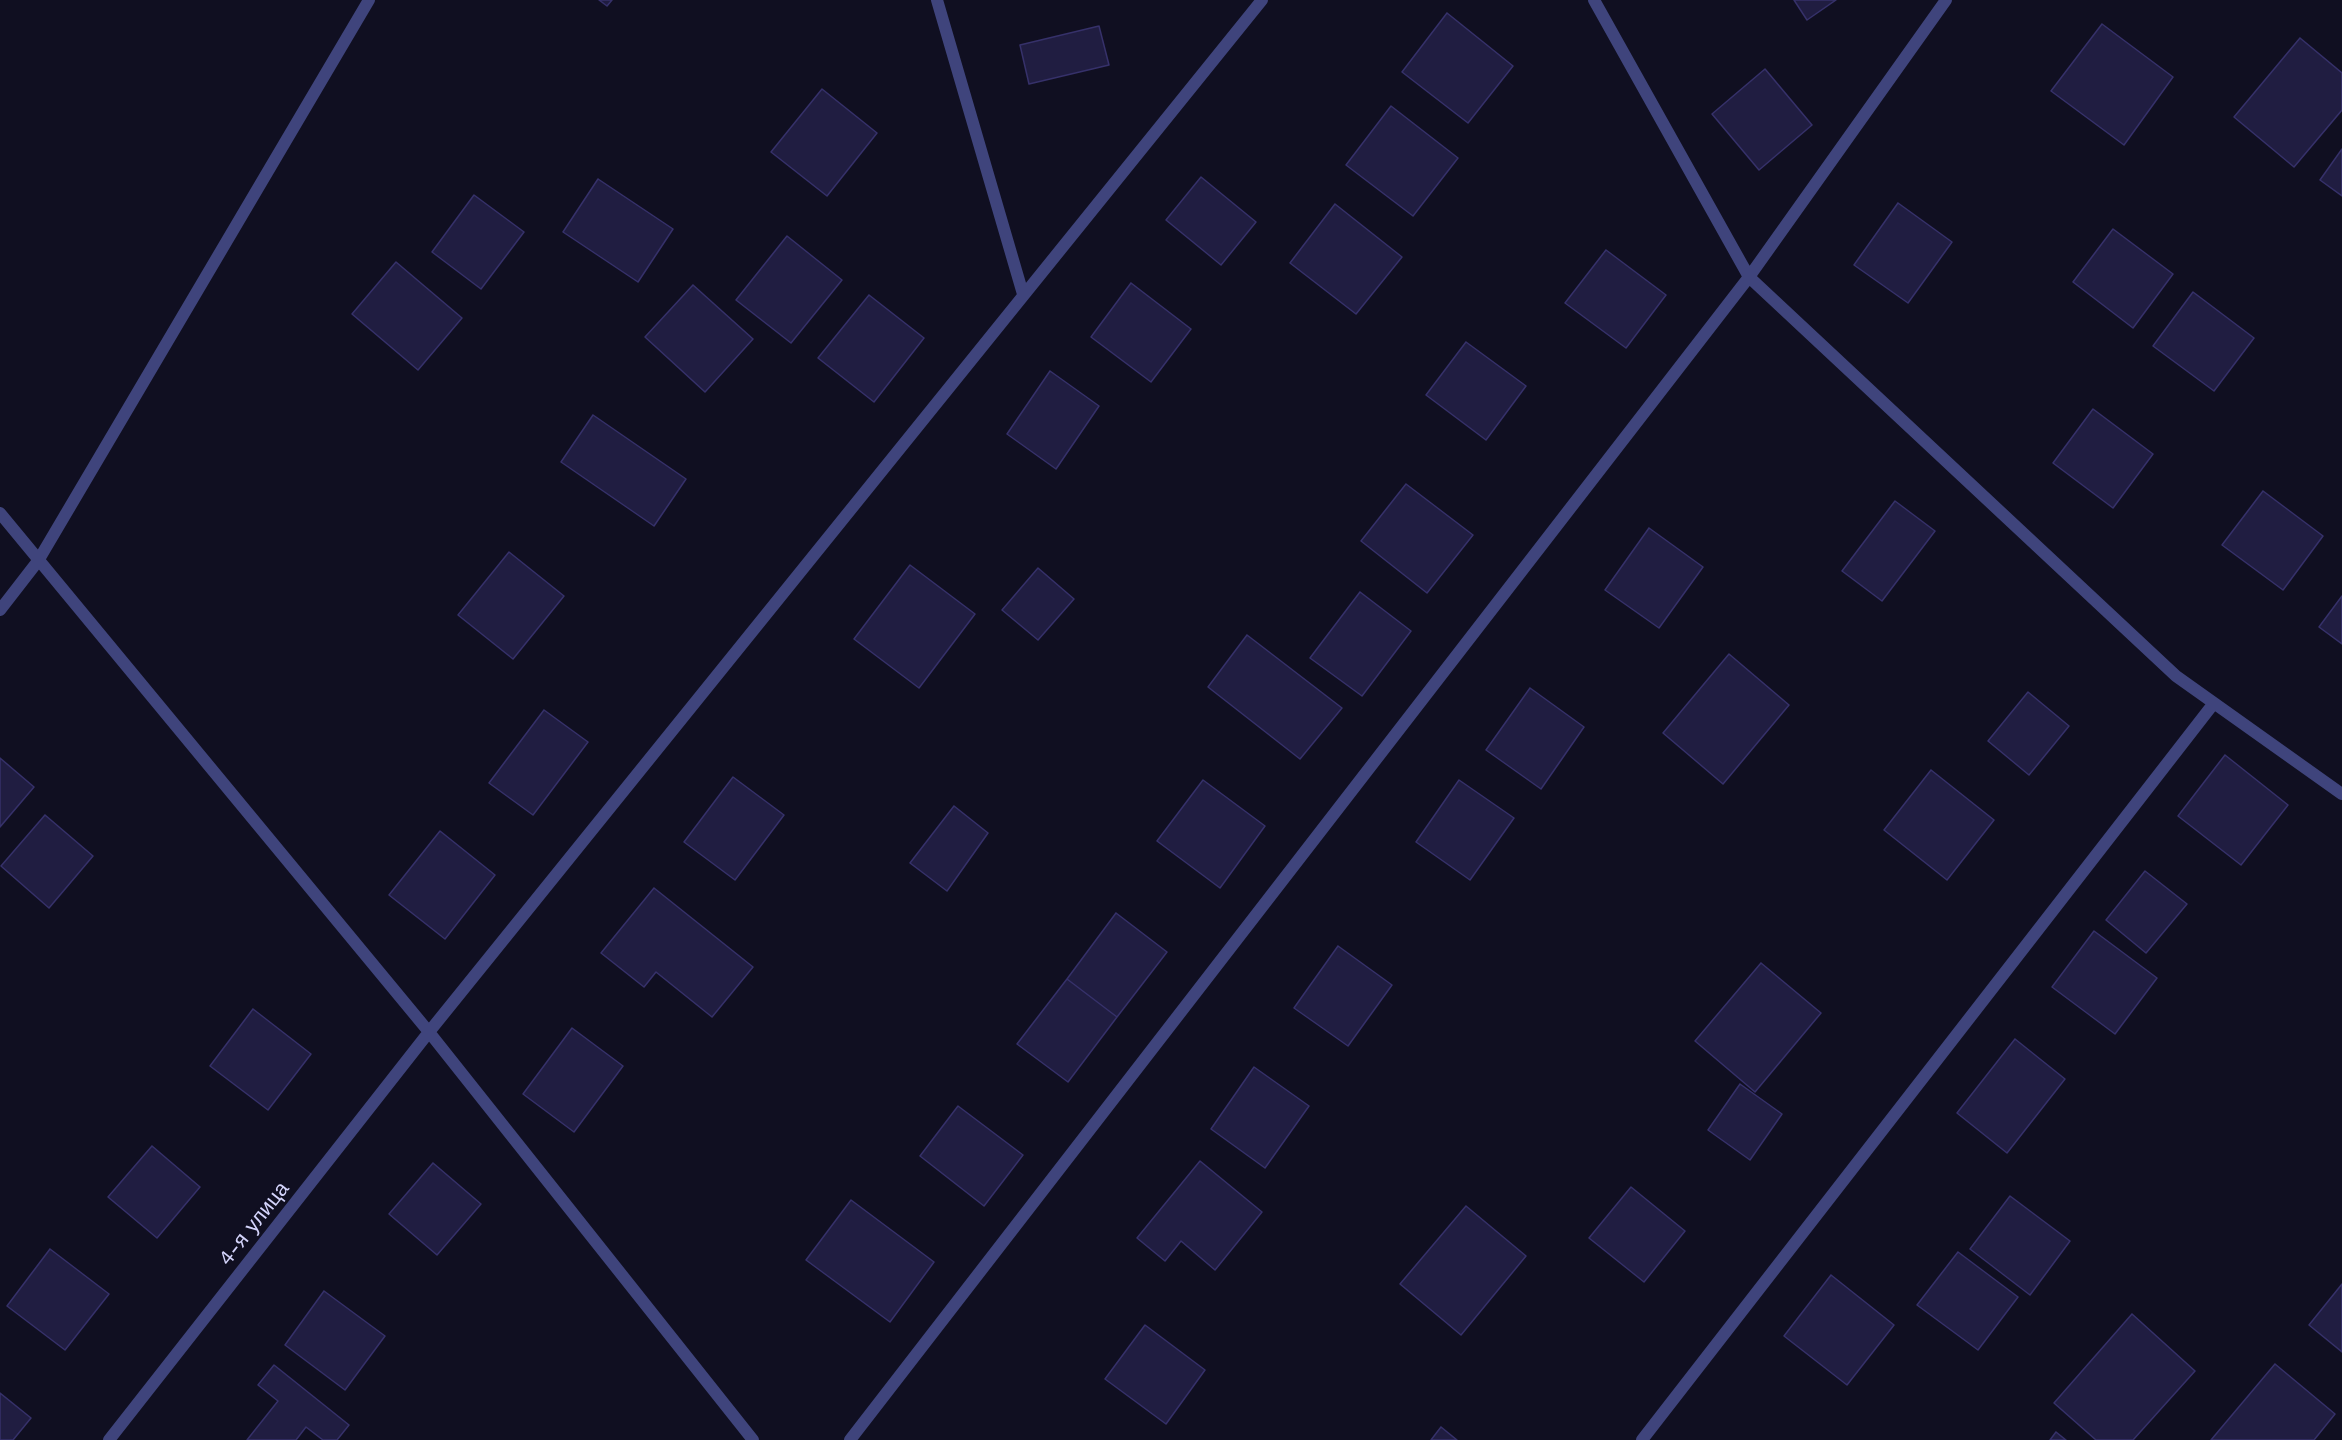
<!DOCTYPE html>
<html>
<head>
<meta charset="utf-8">
<style>
  body { margin:0 }
  canvas { display:block; background:#100f21 }
</style>
</head>
<body>
<canvas width="2342" height="1440"></canvas>
<script>
const c = document.querySelector('canvas').getContext('2d');
c.lineJoin = 'round';
function fillPath(path, color) { c.fillStyle = color; c.fill(path, 'evenodd'); }
const toPath = rows => new Path2D(rows.map(r => 'M' + r).join(''));
function trace(path, color, width, dash) { c.strokeStyle = color; c.lineWidth = width; c.lineCap = dash ? 'butt' : 'round'; c.setLineDash(dash || []); c.stroke(path); }
function write(font, color, halo, rows, align = 'center') {
  c.font = font + ' "Work Sans",sans-serif'; c.lineWidth = 4.5; c.setLineDash([]); c.textBaseline = 'middle'; c.strokeStyle = halo; c.fillStyle = color; for (const [text, x, y, turn = 0] of rows) {
    c.save(); c.translate(x, y); c.rotate((+turn || 0) * Math.PI / 180); c.textAlign = isNaN(turn) ? turn : align; if (halo) c.strokeText(text, 0, 0); c.fillText(text, 0, 0); c.restore();
  }
}
const building = toPath([
  [599,0,612,0,607,6,599,0],
  [1794,0,1836,0,1807,20,1794,0],
  [1447,13,1513,66,1468,123,1402,72,1447,13],
  [2102,24,2173,77,2124,145,2051,91,2102,24],
  [1099,26,1109,65,1029,84,1020,45,1099,26],
  [2300,38,2342,73,2342,110,2294,167,2234,117,2300,38],
  [1765,69,1812,125,1759,170,1712,114,1765,69],
  [822,89,877,133,827,196,771,152,822,89],
  [1391,106,1458,158,1413,216,1346,165,1391,106],
  [2342,149,2342,196,2320,180,2342,149],
  [1201,177,1256,222,1221,265,1166,220,1201,177],
  [598,179,673,229,638,282,563,232,598,179],
  [474,195,524,232,481,289,432,252,474,195],
  [1898,203,1952,242,1908,303,1854,265,1898,203],
  [1335,204,1402,257,1356,314,1290,263,1335,204],
  [2113,229,2173,274,2133,328,2073,282,2113,229],
  [787,236,842,280,791,343,736,300,787,236],
  [1606,250,1666,295,1626,348,1565,303,1606,250],
  [396,262,462,318,418,370,352,314,396,262],
  [1131,283,1191,329,1151,382,1091,337,1131,283],
  [693,285,753,339,705,392,645,337,693,285],
  [2193,292,2254,338,2214,391,2153,346,2193,292],
  [869,295,924,338,874,402,818,358,869,295],
  [1466,342,1526,386,1486,440,1426,395,1466,342],
  [1050,371,1099,406,1056,469,1007,434,1050,371],
  [2093,409,2153,454,2113,508,2053,463,2093,409],
  [593,415,686,479,654,526,561,462,593,415],
  [1406,484,1473,535,1427,593,1361,541,1406,484],
  [2263,491,2323,536,2283,590,2222,545,2263,491],
  [1895,501,1935,531,1882,601,1842,571,1895,501],
  [1649,528,1703,567,1659,628,1605,590,1649,528],
  [509,552,564,596,513,659,458,615,509,552],
  [910,565,975,614,919,688,854,639,910,565],
  [1038,568,1074,599,1038,640,1002,610,1038,568],
  [1360,592,1411,631,1362,696,1310,658,1360,592],
  [2342,596,2342,644,2319,627,2342,596],
  [1247,635,1342,708,1300,759,1208,687,1247,635],
  [1729,654,1789,705,1723,784,1663,733,1729,654],
  [1530,688,1584,727,1541,789,1486,750,1530,688],
  [2028,692,2069,726,2029,775,1988,741,2028,692],
  [544,710,588,742,533,815,489,783,544,710],
  [2225,755,2288,805,2241,865,2178,816,2225,755],
  [0,758,34,787,0,827,0,758],
  [1931,770,1994,820,1947,880,1884,830,1931,770],
  [733,777,784,815,735,880,684,842,733,777],
  [1203,780,1265,826,1220,888,1157,841,1203,780],
  [1459,780,1514,818,1470,880,1416,842,1459,780],
  [954,806,988,833,947,891,910,863,954,806],
  [45,815,93,856,49,908,1,866,45,815],
  [440,831,495,875,445,939,389,895,440,831],
  [2145,871,2187,904,2146,953,2106,920,2145,871],
  [654,888,753,967,712,1017,656,972,644,987,601,953,654,888],
  [1116,913,1167,952,1117,1017,1067,979,1116,913],
  [2094,931,2157,978,2115,1034,2052,987,2094,931],
  [1338,946,1392,985,1348,1046,1294,1008,1338,946],
  [1761,963,1821,1013,1755,1092,1695,1041,1761,963],
  [1067,979,1117,1017,1068,1082,1017,1044,1067,979],
  [253,1009,311,1054,268,1110,210,1066,253,1009],
  [572,1028,623,1066,574,1132,523,1094,572,1028],
  [2015,1039,2065,1079,2007,1153,1957,1113,2015,1039],
  [1254,1067,1309,1106,1265,1168,1211,1129,1254,1067],
  [1740,1084,1782,1114,1750,1160,1708,1130,1740,1084],
  [958,1106,1023,1155,984,1206,920,1156,958,1106],
  [152,1146,200,1187,157,1238,108,1197,152,1146],
  [1200,1161,1262,1212,1215,1270,1181,1241,1165,1261,1137,1238,1200,1161],
  [433,1163,481,1204,437,1255,389,1214,433,1163],
  [1631,1187,1685,1231,1644,1282,1589,1238,1631,1187],
  [2010,1196,2070,1241,2030,1295,1970,1249,2010,1196],
  [851,1200,934,1262,890,1322,806,1260,851,1200],
  [1466,1206,1526,1256,1461,1335,1400,1284,1466,1206],
  [50,1249,109,1294,65,1350,7,1306,50,1249],
  [1958,1252,2018,1297,1978,1350,1917,1305,1958,1252],
  [1831,1275,1894,1325,1847,1385,1784,1336,1831,1275],
  [2342,1284,2342,1352,2309,1325,2342,1284],
  [324,1291,385,1336,345,1390,285,1345,324,1291],
  [2132,1314,2195,1371,2133,1440,2096,1440,2054,1403,2132,1314],
  [1145,1325,1205,1370,1166,1424,1105,1379,1145,1325],
  [2275,1364,2335,1414,2314,1440,2211,1440,2275,1364],
  [274,1365,349,1425,337,1440,323,1440,306,1427,296,1440,247,1440,278,1401,258,1385,274,1365],
  [0,1393,31,1418,13,1440,0,1440,0,1393],
  [1441,1427,1457,1440,1431,1440,1441,1427],
  [2056,1432,2066,1440,2050,1440,2056,1432]
]);
fillPath(building, '#201d41');
trace(building, '#36316a', 1.5);
trace(toPath([
  [937,0,1023,294],
  [1594,0,1749,277,2176,676,2342,794],
  [0,513,429,1032,753,1440],
  [0,610,38,561,369,0],
  [109,1440,429,1032,1262,0],
  [850,1440,1749,277,1946,0],
  [1642,1440,2214,703]
]), '#3f447c', 12);
write('21px', '#d4d4fb', '#100f21', [
  ["4-я улица",254,1224,-52]
]);
</script>
</body>
</html>
